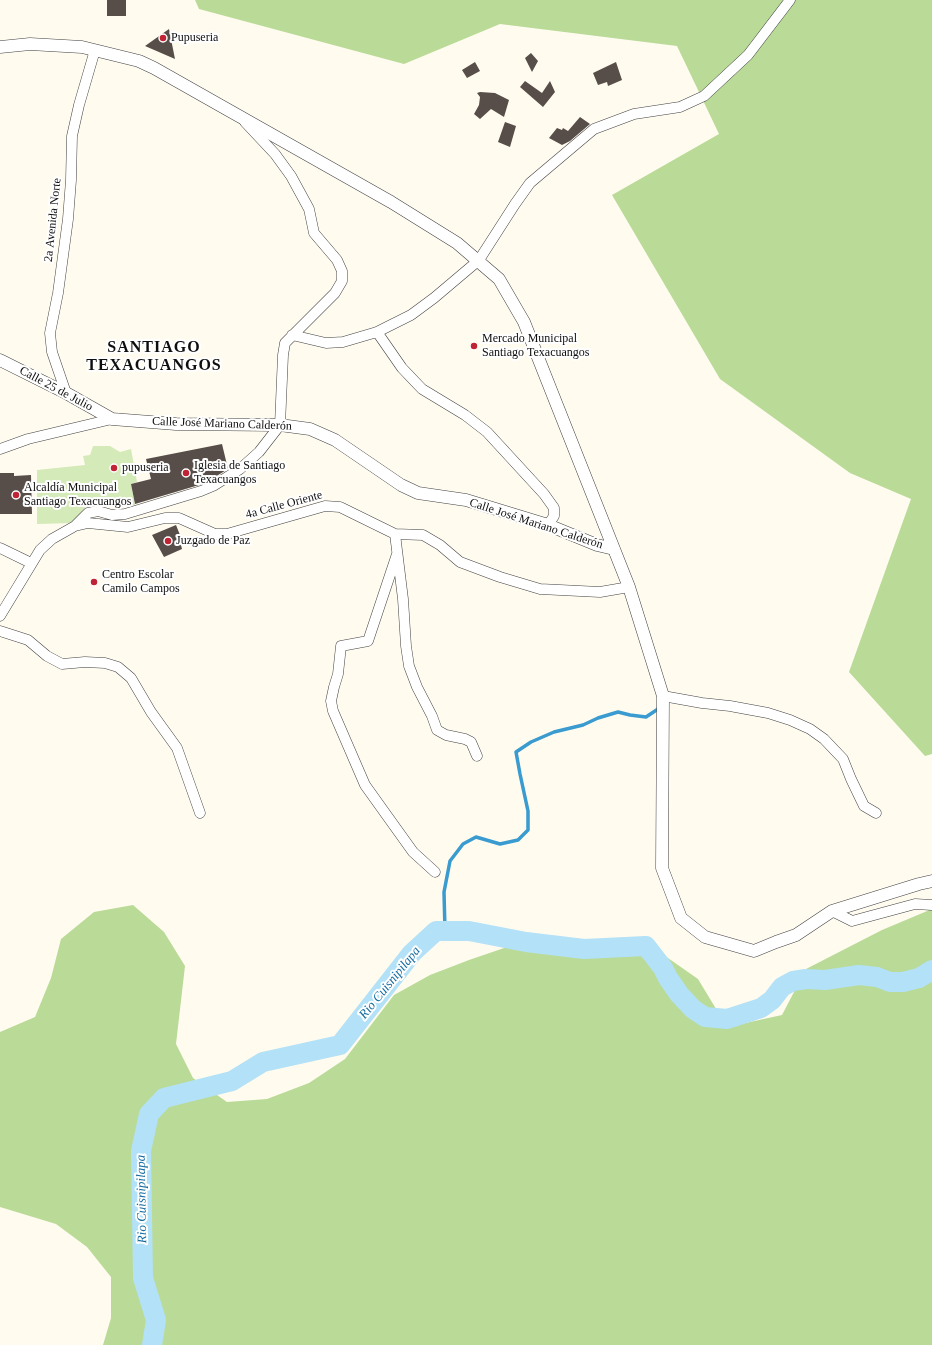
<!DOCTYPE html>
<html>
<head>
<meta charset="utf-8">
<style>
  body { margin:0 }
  canvas { display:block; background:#fffbef }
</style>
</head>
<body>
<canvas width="932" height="1345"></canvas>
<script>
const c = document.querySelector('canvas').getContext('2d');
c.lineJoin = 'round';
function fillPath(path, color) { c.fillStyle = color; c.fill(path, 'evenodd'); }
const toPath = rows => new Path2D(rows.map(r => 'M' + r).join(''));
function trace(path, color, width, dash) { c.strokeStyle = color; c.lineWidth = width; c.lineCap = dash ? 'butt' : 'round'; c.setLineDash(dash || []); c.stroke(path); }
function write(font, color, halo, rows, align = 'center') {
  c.font = font + ' "Times New Roman",serif'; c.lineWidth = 4; c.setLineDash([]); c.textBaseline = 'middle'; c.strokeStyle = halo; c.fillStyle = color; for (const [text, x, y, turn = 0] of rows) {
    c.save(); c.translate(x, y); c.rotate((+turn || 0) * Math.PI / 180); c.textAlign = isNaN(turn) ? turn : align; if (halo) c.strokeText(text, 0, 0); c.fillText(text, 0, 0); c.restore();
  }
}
fillPath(toPath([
  [93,446,110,446,120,452,131,449,137,482,131,484,135,505,86,506,73,523,37,524,37,470,85,465,83,456,90,455]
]), '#d4eab8');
fillPath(toPath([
  [195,0,932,0,932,754,925,756,849,672,911,499,850,473,720,379,612,195,719,134,677,46,500,24,404,64,199,9],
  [133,905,164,932,185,966,176,1044,193,1078,227,1102,267,1099,309,1083,345,1059,394,995,430,975,469,960,510,946,574,957,655,949,698,979,727,1027,782,1015,806,969,882,930,932,909,932,1345,103,1345,111,1318,111,1277,87,1247,56,1224,0,1207,0,1032,35,1017,51,978,61,939,94,912]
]), '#b9db97');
trace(toPath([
  [445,931,444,892,450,861,463,844,476,837,500,844,518,840,528,830,528,811,520,774,516,752,531,742,554,732,583,725,598,718,618,712,630,715,646,717,658,709]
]), '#399bcf', 3.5);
trace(toPath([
  [152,1345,156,1320,143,1278,141,1151,149,1114,164,1098,232,1081,263,1062,340,1045,412,953,436,931,469,931,526,942,584,949,646,946,663,968,668,978,679,994,693,1009,705,1017,727,1019,761,1008,772,1000,782,987,793,981,806,979,825,980,859,975,877,977,890,982,903,982,919,978,932,970]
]), '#b3e1f7', 20);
fillPath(toPath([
  [107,0,126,0,126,16,107,16],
  [169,29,175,59,145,46],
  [531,53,538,61,532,72,525,58],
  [475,62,480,71,467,78,462,70],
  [616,62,622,80,608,86,607,82,598,85,593,73],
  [525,81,542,93,550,81,555,92,543,107,520,87],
  [480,92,495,93,509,100,504,117,491,109,480,119,474,114,479,105,480,97,477,93],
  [580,117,590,124,570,141,562,145,549,138,557,128,562,130,563,128,568,131],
  [505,122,516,126,510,147,498,142],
  [222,444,228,469,210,480,199,485,135,504,131,484,151,479,146,459],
  [0,473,14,473,14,476,31,475,32,514,0,514],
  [176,525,182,540,180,541,182,549,164,557,152,535]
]), '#574e4a');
const minor = toPath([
  [377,332,402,368,422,389,465,415,487,432,544,494,554,508,554,516,548,525],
  [292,335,326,343,343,342,377,332,411,315,434,298,479,260,515,204,530,183,594,129,634,114,680,107,704,96,748,55,790,0],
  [66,393,52,352,50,333,58,293,68,219,71,180,72,136,79,105,95,50],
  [0,449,28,439,112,419],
  [75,526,88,523,128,527,165,518,179,518,215,534,227,534,325,506,340,507,395,534,423,535,440,545,460,562,500,577,540,589,600,592,629,587],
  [395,534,403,599,406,646,409,666,417,687,432,716,437,730,446,735,465,739,471,742,477,756],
  [0,548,31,563],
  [397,554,368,641,341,646,338,674,334,687,331,701,333,711,365,785,413,852,435,872],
  [0,616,40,550,52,539,75,526,88,513,98,511,112,515,125,514,201,491,213,486,240,469,259,452,280,425,283,355,285,343,335,293,342,281,342,271,337,260,314,233,309,209,291,176,275,154,245,122],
  [0,631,28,640,47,656,62,664,85,662,105,663,118,667,131,678,151,712,177,748,200,813],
  [663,696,702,703,730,706,768,713,790,720,810,729,824,739,843,759,851,779,864,806,876,813],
  [832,911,852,921,915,904,932,905]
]);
const tertiary = toPath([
  [0,47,30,44,82,47,139,61,154,68,391,202,457,243,499,279,524,322,629,587,663,696,662,868,681,918,705,937,754,951,776,942,796,935,832,911,919,884,932,881],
  [0,360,66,393,112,419,176,424,280,425,310,429,335,440,401,485,418,493,466,500,548,525,597,545,614,549]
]);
trace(minor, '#414141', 11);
trace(tertiary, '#414141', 13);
trace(minor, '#fff', 10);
trace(tertiary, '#fff', 12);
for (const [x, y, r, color] of [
  [163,38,4,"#c02434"],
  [474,346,4,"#c02434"],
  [114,468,4,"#c02434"],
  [186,473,4,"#c02434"],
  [16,495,4,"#c02434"],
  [168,541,4,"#c02434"],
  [94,582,4,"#c02434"]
]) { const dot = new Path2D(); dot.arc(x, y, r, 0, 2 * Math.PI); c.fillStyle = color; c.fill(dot); trace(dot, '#fff', 1.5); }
write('12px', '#0e0e0e', '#fff', [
  ["Pupuseria",171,38],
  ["Mercado Municipal",482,339],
  ["Santiago Texacuangos",482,353],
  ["Iglesia de Santiago",194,466],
  ["Texacuangos",194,480],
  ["pupuseria",122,468],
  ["Alcaldía Municipal",24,488],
  ["Santiago Texacuangos",24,502],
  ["Juzgado de Paz",176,541],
  ["Centro Escolar",102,575],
  ["Camilo Campos",102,589]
], 'left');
write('12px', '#0e0e0e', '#fff', [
  ["2a Avenida Norte",53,220,-84],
  ["Calle 25 de Julio",56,389,28],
  ["Calle José Mariano Calderón",222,424,2],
  ["4a Calle Oriente",284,505,-15],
  ["Calle José Mariano Calderón",536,524,18]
]);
write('italic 13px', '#166ca1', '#fff', [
  ["Rio Cuisnipilapa",390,983,-51],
  ["Rio Cuisnipilapa",142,1199,-91]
]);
c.letterSpacing = '1px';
write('bold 16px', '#0e0e0e', '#fff', [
  ["SANTIAGO",154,348],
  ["TEXACUANGOS",154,366]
]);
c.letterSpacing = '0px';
</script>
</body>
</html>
